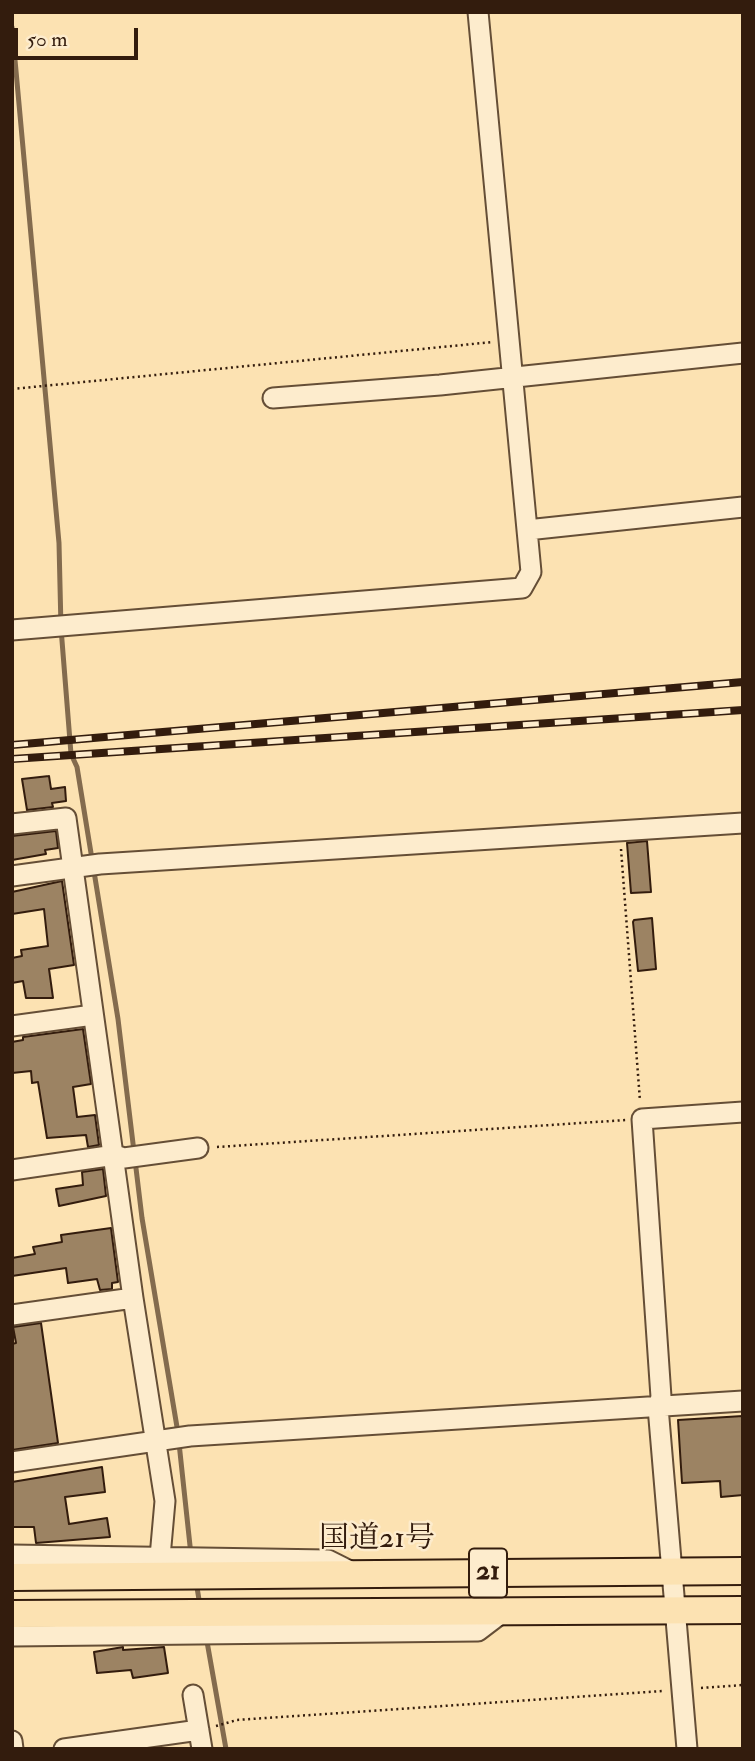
<!DOCTYPE html>
<html>
<head>
<meta charset="utf-8">
<style>
  body { margin:0 }
  #map { position:relative; width:755px; height:1761px; overflow:hidden; background:#fce2b2; font-family:"IM FELL Double Pica",serif }
  canvas { display:block }
  .frame { position:absolute; inset:0; border:14px solid #331c0d; pointer-events:none }
  .scale { position:absolute; left:14px; top:28px; width:124px; height:32px; box-sizing:border-box; border:4px solid #331c0d; border-top:0; padding-left:9px; font-size:21px; line-height:24px; white-space:nowrap; color:#331c0d; -webkit-text-stroke:5px #fdeccd; paint-order:stroke }
</style>
</head>
<body>
<div id="map">
<canvas width="755" height="1761"></canvas>
<div class="frame"></div>
<div class="scale">50 m</div>
</div>
<script>
const c = document.querySelector('canvas').getContext('2d');
c.lineJoin = 'round';
const toPath = rows => new Path2D(rows.map(r => 'M' + r).join(''));
function trace(path, color, width, dash) { c.strokeStyle = color; c.lineWidth = width; c.lineCap = dash ? 'butt' : 'round'; c.setLineDash(dash || []); c.stroke(path); }
function fillPath(path, color) { c.fillStyle = color; c.fill(path, 'evenodd'); }
function write(font, color, halo, rows, align = 'center') {
  c.font = font + ' "IM FELL Double Pica","Noto Serif JP",serif'; c.lineWidth = 5; c.setLineDash([]); c.textBaseline = 'middle'; c.strokeStyle = halo; c.fillStyle = color; for (const [text, x, y, turn = 0] of rows) {
    c.save(); c.translate(x, y); c.rotate((+turn || 0) * Math.PI / 180); c.textAlign = isNaN(turn) ? turn : align; if (halo) c.strokeText(text, 0, 0); c.fillText(text, 0, 0); c.restore();
  }
}
trace(toPath([
  [12,27,59,543,61,628,71,754,77,767,118,1019,142,1218,178,1433],
  [179,1443,191,1555],
  [196,1581,200,1606],
  [206,1636,226,1749]
]), '#836b4e', 5);
const building = toPath([
  [49,776,51,789,65,787,66,801,52,803,53,807,27,810,22,779,49,776],
  [56,831,58,848,45,850,46,854,12,860,12,836,56,831],
  [647,841,651,892,631,893,627,843,647,841],
  [62,881,74,965,49,969,53,998,26,998,23,981,12,983,12,958,22,956,21,950,48,946,44,909,12,914,12,892,62,881],
  [652,918,656,969,638,971,633,922,634,920,652,918],
  [83,1029,91,1084,73,1087,77,1117,95,1115,99,1145,88,1147,86,1135,47,1138,38,1082,32,1083,31,1071,12,1073,12,1042,23,1040,23,1037,83,1029],
  [103,1169,106,1196,59,1206,56,1189,83,1185,82,1172,103,1169],
  [111,1228,118,1282,112,1283,112,1289,100,1290,97,1279,68,1283,66,1268,12,1276,12,1258,35,1254,33,1247,62,1242,61,1235,111,1228],
  [41,1323,58,1443,12,1450,12,1344,16,1343,13,1327,41,1323],
  [743,1416,743,1495,721,1497,720,1481,682,1483,678,1420,743,1416],
  [102,1467,105,1492,65,1497,69,1524,107,1518,110,1537,36,1543,34,1527,12,1527,12,1482,102,1467],
  [123,1647,123,1650,164,1647,168,1673,133,1678,131,1670,97,1673,94,1652,123,1647]
]);
fillPath(building, '#9c8363');
trace(building, '#331c0d', 2);
const minor = toPath([
  [273,398,440,385,743,353],
  [527,530,743,507],
  [12,630,522,588,531,572,478,12],
  [12,824,66,818,133,1298,165,1501,160,1557],
  [12,876,100,864,743,823],
  [12,1026,93,1015],
  [12,1170,115,1155,124,1158,198,1148],
  [12,1315,133,1298],
  [12,1462,190,1436,743,1401],
  [12,1555,328,1560,354,1573],
  [12,1636,478,1631,503,1612],
  [193,1695,202,1749],
  [12,1741,13,1749],
  [64,1749,199,1730],
  [687,1749,658,1407,661,1397,642,1119,743,1112]
]);
const highway = toPath([
  [12,1577,743,1571],
  [12,1614,743,1610]
]);
trace(minor, '#654e36', 23);
trace(highway, '#331c0d', 30);
trace(toPath([
  [12,389,493,342],
  [621,849,640,1101],
  [217,1147,626,1120],
  [701,1688,743,1685],
  [216,1726,237,1720,663,1691]
]), '#331c0d', 2.5, [2, 3.5]);
trace(minor, '#fdeccd', 19);
trace(highway, '#fce2b2', 26);
const rail = toPath([
  [12,745,743,682],
  [12,759,743,710]
]);
trace(rail, '#331c0d', 8);
trace(rail, '#fdeccd', 5, [16]);
for (const [x, y, w] of [
  [488,1573,38]
]) { const box = new Path2D(); box.roundRect(x - w / 2, y - 24.5, w, 49, 5); c.fillStyle = '#fdeccd'; c.fill(box); trace(box, '#331c0d', 2); }
write('bold 28px', '#331c0d', null, [
  ["21",488,1573]
]);
write('30px', '#331c0d', '#fdeccd', [
  ["国道21号",377,1541]
]);
</script>
</body>
</html>
